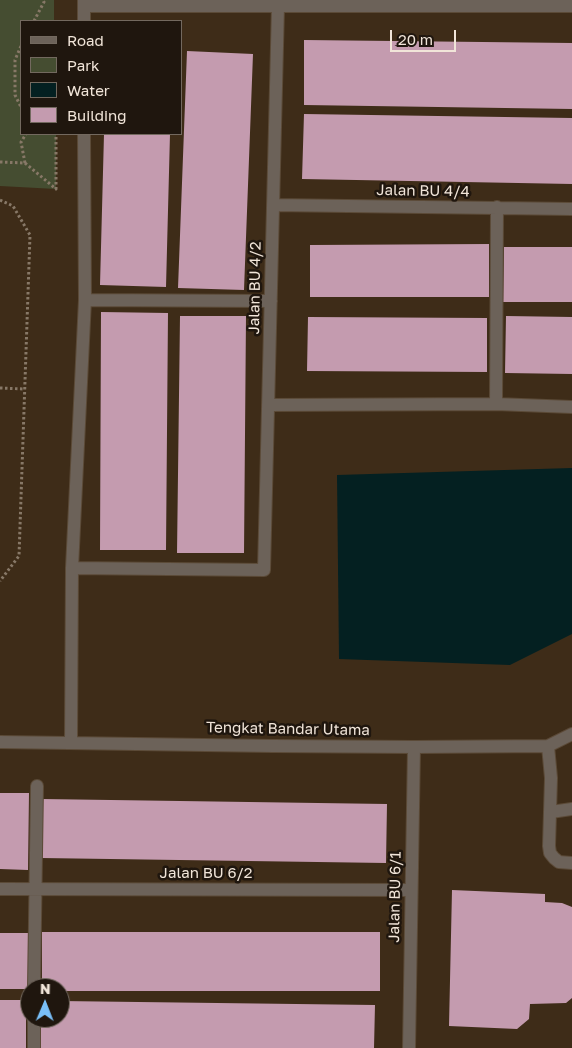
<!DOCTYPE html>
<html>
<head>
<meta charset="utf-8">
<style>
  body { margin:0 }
  #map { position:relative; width:572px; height:1048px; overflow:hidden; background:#3e2c18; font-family:"Golos Text",sans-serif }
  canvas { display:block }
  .legend { position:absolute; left:20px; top:20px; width:162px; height:115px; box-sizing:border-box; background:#1f160e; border:1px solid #73695f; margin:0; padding:6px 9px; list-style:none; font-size:15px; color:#f1e5d9 }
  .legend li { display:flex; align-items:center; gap:10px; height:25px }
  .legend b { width:25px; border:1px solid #73695f }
  .north { position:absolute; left:20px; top:978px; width:50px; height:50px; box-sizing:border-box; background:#1f160e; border:1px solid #73695f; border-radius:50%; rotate:1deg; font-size:14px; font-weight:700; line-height:20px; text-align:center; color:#f1e5d9 }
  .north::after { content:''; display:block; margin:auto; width:18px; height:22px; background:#79bff8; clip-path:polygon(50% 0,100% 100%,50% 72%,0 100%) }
  .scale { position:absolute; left:390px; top:30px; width:66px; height:22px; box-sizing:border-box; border:2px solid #f1e5d9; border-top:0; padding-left:6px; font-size:15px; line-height:18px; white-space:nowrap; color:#f1e5d9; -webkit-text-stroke:4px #1f160e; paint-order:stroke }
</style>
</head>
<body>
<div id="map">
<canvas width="572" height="1048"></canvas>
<ul class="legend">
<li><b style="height:6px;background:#6c6259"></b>Road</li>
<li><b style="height:14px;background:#454d31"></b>Park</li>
<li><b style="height:14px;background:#042021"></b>Water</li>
<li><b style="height:14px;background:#c49baf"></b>Building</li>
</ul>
<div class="north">N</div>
<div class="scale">20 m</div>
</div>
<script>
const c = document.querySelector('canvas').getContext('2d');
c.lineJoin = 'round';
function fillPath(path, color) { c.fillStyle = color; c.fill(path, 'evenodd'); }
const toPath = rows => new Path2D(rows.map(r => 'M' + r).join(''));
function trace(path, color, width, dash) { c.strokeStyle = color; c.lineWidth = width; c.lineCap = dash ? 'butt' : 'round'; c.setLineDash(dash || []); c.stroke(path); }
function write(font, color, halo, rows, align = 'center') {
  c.font = font + ' "Golos Text",sans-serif'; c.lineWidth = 5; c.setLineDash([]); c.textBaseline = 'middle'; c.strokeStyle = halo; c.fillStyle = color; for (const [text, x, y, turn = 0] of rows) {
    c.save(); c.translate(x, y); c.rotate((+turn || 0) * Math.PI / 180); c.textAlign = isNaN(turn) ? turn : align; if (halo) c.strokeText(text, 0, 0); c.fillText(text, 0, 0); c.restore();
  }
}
fillPath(toPath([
  [0,0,54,0,54,21,21,21,21,134,56,134,56,189,0,186]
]), '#454d31');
fillPath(toPath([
  [572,468,572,634,510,665,339,659,337,475]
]), '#042021');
fillPath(toPath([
  [304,40,572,43,572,109,304,105],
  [187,51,253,54,244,290,178,288],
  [304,114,572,118,572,184,302,179],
  [104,134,170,134,166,287,100,285],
  [489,244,489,297,310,297,310,245],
  [504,247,572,247,572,302,503,302],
  [101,312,168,313,166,550,100,550],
  [180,316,246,316,244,553,177,553],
  [506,316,572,317,572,374,505,373],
  [308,317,487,318,487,372,307,371],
  [0,793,29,793,28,870,0,869],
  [42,799,387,804,386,863,41,858],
  [452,890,545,894,545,902,562,903,572,907,572,998,566,1003,530,1004,529,1019,517,1029,449,1026],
  [42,932,380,932,380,991,60,991,60,988,42,988],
  [0,933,29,933,29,989,0,989],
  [0,1000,26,1000,26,1048,0,1048],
  [60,1001,375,1005,374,1048,37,1048,38,1018,60,1018]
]), '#c49baf');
const minor = toPath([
  [84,0,84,21],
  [84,6,572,6],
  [273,205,572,209],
  [85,300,271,301],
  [496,404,497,207],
  [268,405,496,404,572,407],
  [72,568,264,570,278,6],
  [0,742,273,746,414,747,548,746,572,734],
  [71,743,72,568,85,300,84,134],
  [548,746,551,778,549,846,550,853,554,858,559,862,572,863],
  [551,812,572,809],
  [0,889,411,890],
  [34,988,37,786],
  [34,1048,34,1018],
  [409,1048,414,747]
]);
trace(minor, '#5b4a37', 14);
trace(toPath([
  [34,21,44,2,43,0],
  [21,46,15,60,15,95,21,107],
  [0,162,25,163,56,189,56,134],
  [25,163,21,142,26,134],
  [0,200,13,206,30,235,19,556,0,581],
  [0,388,24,389]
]), '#877867', 3, [2.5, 2.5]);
trace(minor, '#6c6259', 12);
write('15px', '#f1e5d9', '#1f160e', [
  ["Jalan BU 4/4",423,191,1],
  ["Jalan BU 4/2",255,288,-89],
  ["Tengkat Bandar Utama",288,729,1],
  ["Jalan BU 6/2",206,873],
  ["Jalan BU 6/1",395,897,-89]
]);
</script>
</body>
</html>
